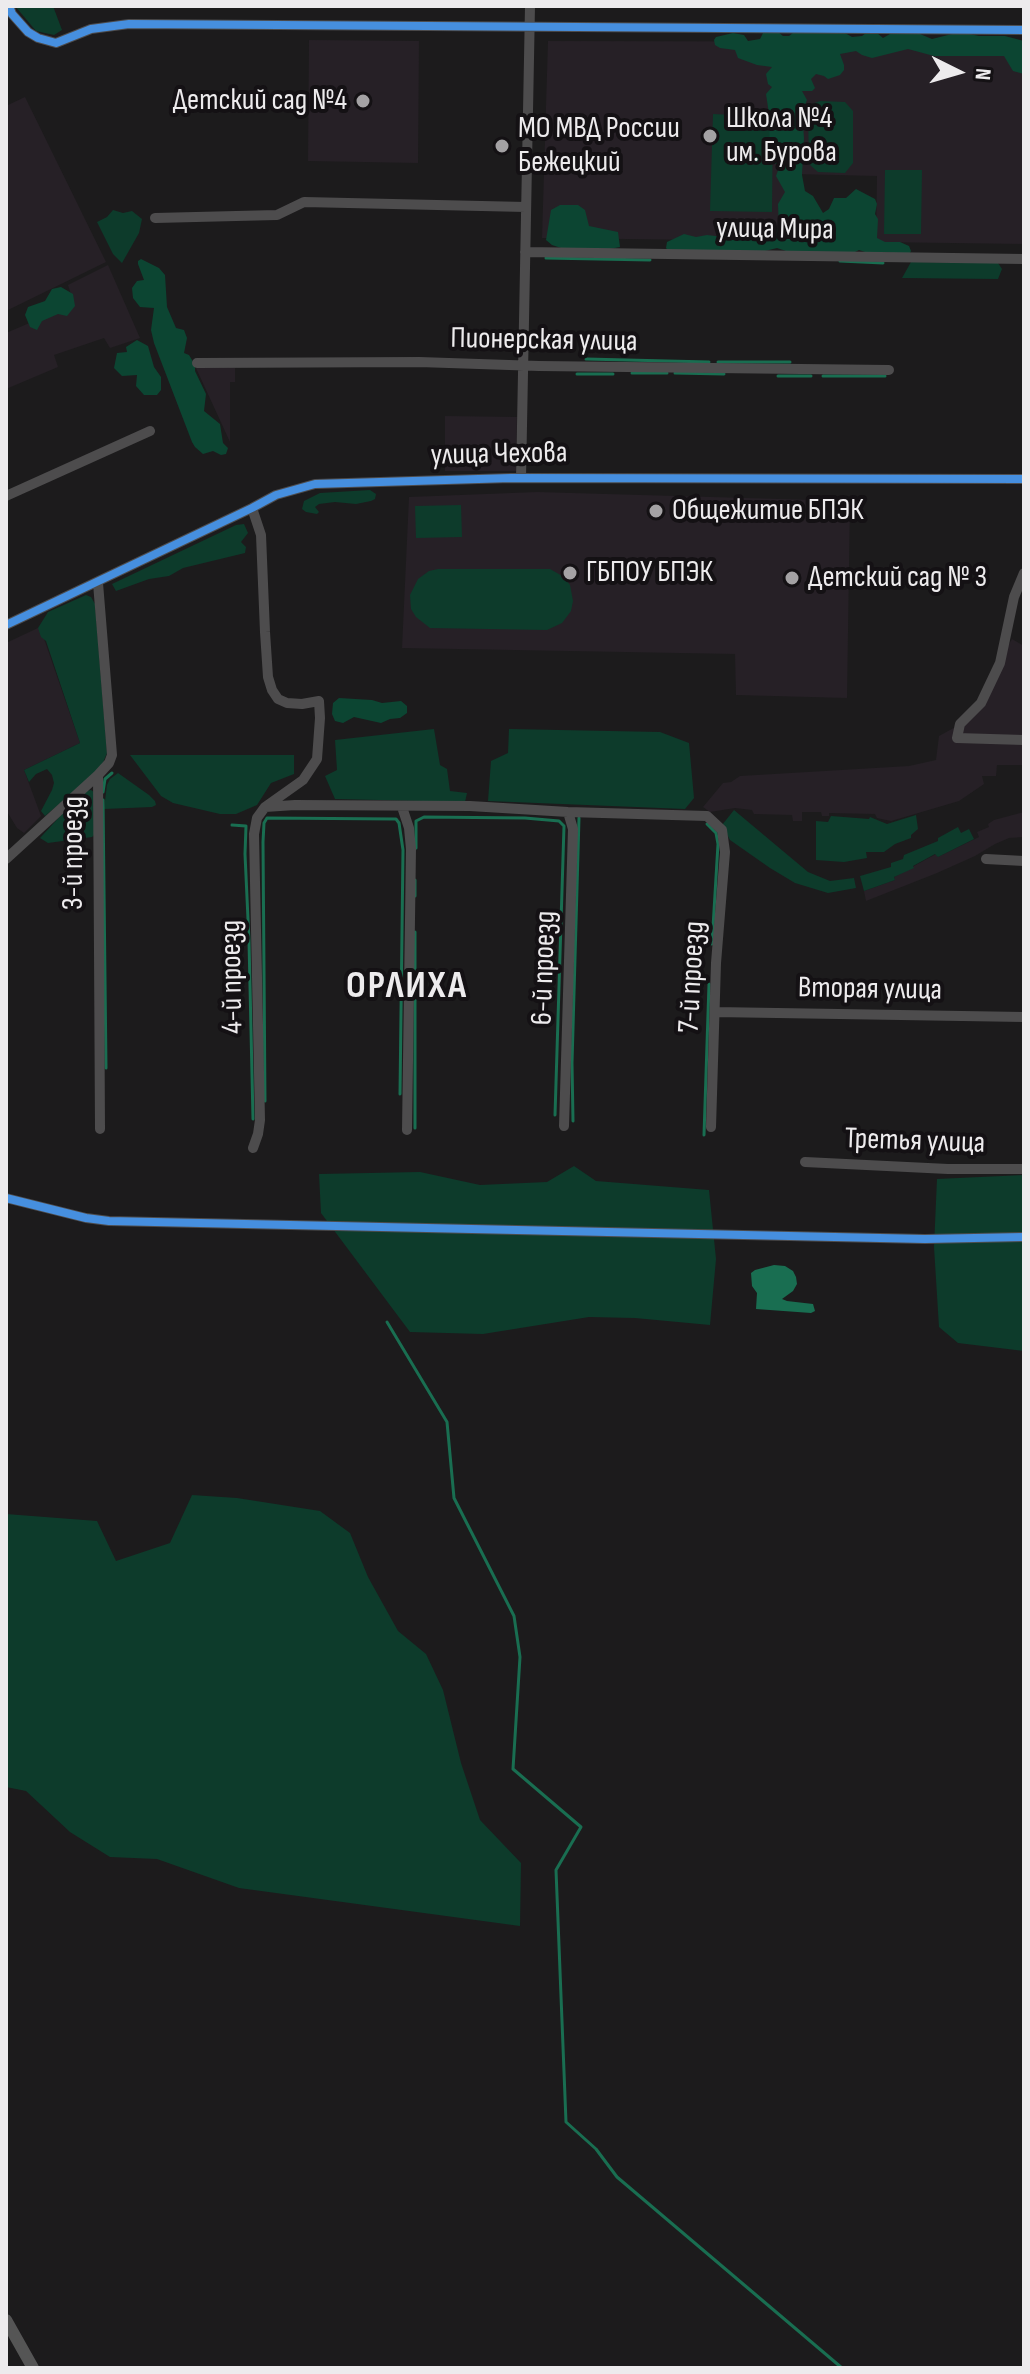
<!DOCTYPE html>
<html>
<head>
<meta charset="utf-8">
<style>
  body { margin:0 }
  #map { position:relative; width:1030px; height:2374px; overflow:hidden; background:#1c1b1c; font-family:"Sofia Sans Condensed",sans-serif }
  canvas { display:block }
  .frame { position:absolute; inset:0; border:8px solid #edebed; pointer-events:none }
  .north { position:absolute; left:918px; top:32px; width:80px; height:80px; -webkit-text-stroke:6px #141114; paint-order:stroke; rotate:95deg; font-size:22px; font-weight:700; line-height:32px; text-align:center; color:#edebed }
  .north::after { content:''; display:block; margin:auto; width:28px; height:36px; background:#edebed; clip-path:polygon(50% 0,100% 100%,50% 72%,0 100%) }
</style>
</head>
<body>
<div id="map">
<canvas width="1030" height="2374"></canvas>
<div class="frame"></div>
<div class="north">N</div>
</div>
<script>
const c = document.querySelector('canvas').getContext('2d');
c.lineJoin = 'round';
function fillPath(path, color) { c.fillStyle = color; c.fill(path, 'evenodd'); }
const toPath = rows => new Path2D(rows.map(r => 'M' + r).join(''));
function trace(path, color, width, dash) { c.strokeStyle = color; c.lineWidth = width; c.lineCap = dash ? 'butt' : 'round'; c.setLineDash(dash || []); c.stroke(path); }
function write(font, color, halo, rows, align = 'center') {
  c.font = font + ' "Sofia Sans Condensed",sans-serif'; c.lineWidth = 8; c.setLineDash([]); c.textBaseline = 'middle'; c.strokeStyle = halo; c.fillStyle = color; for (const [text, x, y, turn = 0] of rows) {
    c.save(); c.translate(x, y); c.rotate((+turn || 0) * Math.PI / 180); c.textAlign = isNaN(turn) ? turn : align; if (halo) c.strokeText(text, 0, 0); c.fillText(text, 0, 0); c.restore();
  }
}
fillPath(toPath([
  [309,40,419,41,418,163,308,161],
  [548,41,1018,42,1024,56,1024,244,876,242,877,176,793,174,791,241,542,238],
  [25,97,106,262,6,311,6,106],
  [108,265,140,338,110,348,104,338,54,355,58,367,6,389,6,333,74,304,68,285],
  [196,368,235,368,235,382,230,382,230,442],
  [445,416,517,417,516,471,445,471],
  [537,492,850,501,847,698,736,695,735,654,402,648,409,497],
  [40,627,80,743,24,770,41,816,24,833,17,828,6,810,6,643],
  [1012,639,1024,646,1024,765,997,765,996,776,982,776,984,784,959,801,891,821,877,818,875,814,829,813,829,816,822,816,821,812,802,812,802,821,793,821,792,815,754,814,752,810,735,808,710,812,703,807,723,783,731,782,740,776,909,766,936,760,939,736,970,719,972,710,986,704,991,675],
  [1024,812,1024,837,1009,838,995,844,975,856,937,873,866,901,864,891,895,880,894,877,936,854,938,857,979,837,977,832,989,827,988,824,994,820]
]), '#262026');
fillPath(toPath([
  [15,6,53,6,62,30,54,35,36,31],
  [820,101,845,102,853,111,853,163,845,173,818,172,809,164,808,113,812,104],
  [713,114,773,117,772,212,710,211],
  [885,170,922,170,921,234,884,234],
  [113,210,123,213,132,211,142,219,139,233,122,263,113,254,97,222,107,217],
  [911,262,998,263,1002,269,998,279,902,278],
  [370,490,376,494,375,499,371,501,356,504,335,502,319,504,315,507,319,512,317,514,306,512,302,509,304,501,320,493],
  [461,505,462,537,416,538,415,506],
  [244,524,248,533,241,542,246,547,245,553,183,568,169,576,149,579,116,591,112,584,236,525],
  [438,569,550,569,564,577,570,585,573,601,571,611,562,623,547,630,430,628,416,617,411,609,410,595,418,579,429,571],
  [86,595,91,597,95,604,107,753,102,765,90,778,45,816,41,811,52,790,54,783,52,775,47,769,36,774,29,782,24,770,80,743,46,641,41,637,38,628,48,612],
  [434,729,440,765,447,769,450,791,467,793,465,802,335,799,325,776,337,770,335,740],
  [509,729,660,732,689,743,694,798,685,809,488,801,491,761,508,753],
  [130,755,294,755,294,774,271,783,257,805,236,814,220,814,173,803,161,796],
  [118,773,149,795,155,801,156,805,152,807,104,809,107,785,110,779],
  [91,790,94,792,95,834,92,837,48,843,40,838,64,812,87,791],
  [734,810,808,872,830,881,854,878,856,888,828,893,795,883,770,868,730,840,722,825],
  [916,815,918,829,911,835,911,838,895,844,884,852,866,852,867,858,844,862,816,860,816,821,828,822,831,816,869,819,870,817,887,824],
  [958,827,961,833,969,829,974,839,938,857,935,854,913,866,914,868,894,877,895,880,864,891,860,876,891,867,891,863,903,859,904,855,938,841,938,838],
  [574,1166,596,1181,709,1190,716,1259,710,1325,635,1318,589,1317,483,1334,410,1332,321,1213,319,1174,420,1172,480,1185,547,1182],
  [1024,1175,1024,1351,958,1343,939,1327,934,1247,937,1179],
  [192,1495,237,1498,320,1511,350,1533,368,1577,398,1631,426,1654,443,1690,461,1763,480,1820,521,1863,520,1926,239,1888,157,1859,110,1857,70,1832,26,1791,6,1787,6,1514,97,1521,116,1561,170,1543]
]), '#0d3b2b');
fillPath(toPath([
  [768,31,777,31,783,36,789,36,794,32,845,33,852,37,862,36,866,33,877,33,883,38,890,34,920,34,932,39,960,32,979,36,1005,36,1024,41,1024,74,1013,71,1004,56,934,56,908,49,872,58,862,55,856,51,840,54,844,65,844,70,840,75,828,79,824,76,816,74,811,79,815,88,812,91,802,91,807,100,802,112,804,138,802,175,805,191,813,196,823,213,829,209,834,198,846,198,856,189,875,199,877,204,875,214,878,219,877,238,885,242,900,242,909,246,911,251,909,255,884,252,868,253,859,250,853,253,789,252,777,248,753,254,670,253,666,248,667,242,684,234,696,237,707,235,732,238,755,231,779,229,778,204,785,192,776,176,780,165,772,163,770,160,769,114,766,94,772,87,768,84,766,74,772,67,757,65,738,58,735,50,720,48,715,45,714,40,716,37,733,33,744,35,748,41,760,39,763,33],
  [560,205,578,205,585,210,589,226,618,232,620,247,604,250,561,248,552,245,546,240,551,210],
  [141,259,159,268,165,275,167,307,176,328,184,330,187,338,184,353,189,355,195,365,195,371,206,394,204,411,220,424,223,443,228,448,226,454,221,455,213,451,203,454,195,447,192,442,154,343,151,330,154,308,140,307,133,298,132,288,137,281,144,280,138,264,138,261],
  [61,287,73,294,75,306,67,316,58,314,42,321,37,330,30,327,25,315,28,307,45,301,52,289],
  [137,340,148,346,154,367,161,377,161,390,157,395,144,395,136,386,137,375,122,376,114,368,117,353,127,352,126,347],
  [339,698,372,700,382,703,401,701,407,706,407,713,400,718,390,719,381,723,354,717,343,723,335,721,332,714,333,703]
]), '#0c4532');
fillPath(toPath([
  [774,1265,785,1266,793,1271,796,1277,797,1284,793,1291,782,1299,787,1301,813,1304,815,1311,811,1313,756,1309,757,1293,752,1286,751,1273,755,1270]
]), '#196e51');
trace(toPath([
  [546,258,650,260],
  [840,261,883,263],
  [586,359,709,362],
  [718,362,790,362],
  [632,373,667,373],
  [675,373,724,374],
  [577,374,613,374],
  [778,376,811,376],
  [823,376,885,376],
  [103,792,105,779,112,773],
  [103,800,106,1068],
  [707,824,716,833,718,844,712,944],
  [232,825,246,826,245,854,249,941,253,1119],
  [416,848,416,821,424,817,525,818,559,821,564,826,555,1115],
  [415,896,415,880],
  [415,932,415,1128],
  [265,1101,263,842,264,823,267,818,396,819,399,823,403,850,400,1094],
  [573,1121,572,1063,579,818],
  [704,1135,709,984],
  [387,1322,447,1422,454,1498,514,1616,520,1657,513,1769,581,1827,556,1870,566,2122,596,2149,617,2177,842,2368]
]), '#196e51', 3);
trace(toPath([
  [9,6,12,14,28,32,38,38,56,43,91,29,129,24,1024,30],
  [155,218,277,215,304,202,526,207],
  [525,252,1024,259],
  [197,363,419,362,539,366,889,370],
  [521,478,530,6],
  [6,496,150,431],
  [252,508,261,535,265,632,268,677,272,690,278,699,287,703,302,704,319,701,320,718,317,759,303,780,265,807,257,818,254,834,260,1120,258,1134,253,1148],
  [1024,573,1014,597,1000,663,981,703,960,724,957,738,1024,740],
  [98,583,112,755,109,763,98,775,100,1129],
  [6,625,252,508,276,495,315,484,511,478,1024,479],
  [265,807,295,805,470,806,568,812,707,816,722,830,725,852,716,963,711,1127],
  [402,807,409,828,411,849,407,1130],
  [6,859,98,775],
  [986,859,1024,861],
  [715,1012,1024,1017],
  [564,1126,573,829,568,812],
  [805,1162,948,1169,1024,1169],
  [6,1198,86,1218,109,1221,925,1239,1024,1237]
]), '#4d4c4d', 10);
trace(toPath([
  [6,2320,33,2368]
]), '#555', 12);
trace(toPath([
  [9,6,12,14,28,32,38,38,56,43,91,29,129,24,1024,30],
  [6,625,252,508,276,495,315,484,511,478,1024,479],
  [6,1198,86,1218,109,1221,925,1239,1024,1237]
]), '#468fdf', 8);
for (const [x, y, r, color] of [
  [363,101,8,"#a4a2a4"],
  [710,136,8,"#a4a2a4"],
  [502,146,8,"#a4a2a4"],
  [656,511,8,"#a4a2a4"],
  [570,573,8,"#a4a2a4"],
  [792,578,8,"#a4a2a4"]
]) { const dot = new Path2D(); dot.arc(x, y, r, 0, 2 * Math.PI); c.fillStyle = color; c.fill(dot); trace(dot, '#141114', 3); }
write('30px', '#edebed', '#141114', [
  ["Детский сад №4",347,101,"right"],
  ["Школа №4",726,119],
  ["им. Бурова",726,153],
  ["МО МВД России",518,129],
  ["Бежецкий",518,163],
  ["Общежитие БПЭК",672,511],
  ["ГБПОУ БПЭК",586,573],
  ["Детский сад № 3",808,578]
], 'left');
write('30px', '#edebed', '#141114', [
  ["улица Мира",775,230,1],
  ["Пионерская улица",544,341,1],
  ["улица Чехова",499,455,-1],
  ["3-й проезд",74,853,-90],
  ["6-й проезд",545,968,-88],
  ["4-й проезд",233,977,-91],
  ["7-й проезд",693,977,-87],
  ["Вторая улица",870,990,1],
  ["Третья улица",915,1142,2]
]);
c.letterSpacing = '2px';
write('bold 38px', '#edebed', '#141114', [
  ["ОРЛИХА",407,987]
]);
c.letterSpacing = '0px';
</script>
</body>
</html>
